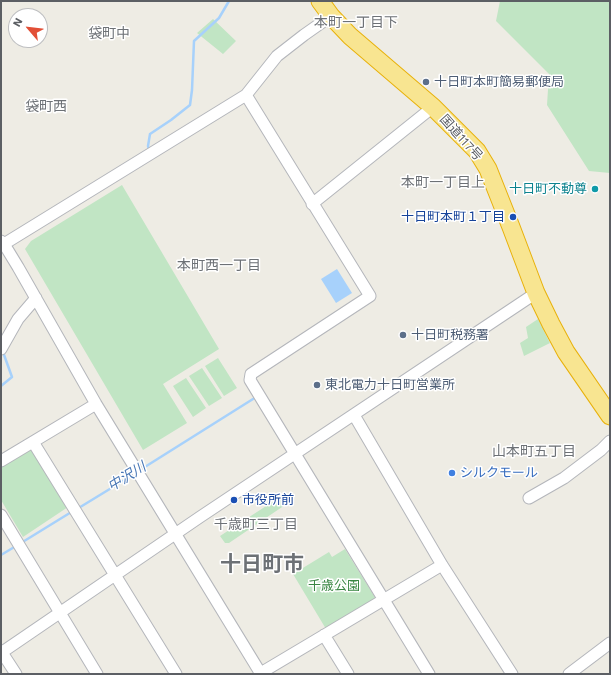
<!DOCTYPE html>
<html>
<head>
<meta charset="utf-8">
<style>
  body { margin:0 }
  #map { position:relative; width:611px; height:675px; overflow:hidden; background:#eeece4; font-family:"Work Sans",sans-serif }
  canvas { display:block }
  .frame { position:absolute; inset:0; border:2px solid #5c5f64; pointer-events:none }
  .north { position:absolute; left:8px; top:8px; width:40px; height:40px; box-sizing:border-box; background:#fff; border:1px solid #bebfc1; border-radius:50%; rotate:298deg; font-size:11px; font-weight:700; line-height:16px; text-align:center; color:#5c5f64 }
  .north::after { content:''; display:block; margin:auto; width:14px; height:18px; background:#e24f36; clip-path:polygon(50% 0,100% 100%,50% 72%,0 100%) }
</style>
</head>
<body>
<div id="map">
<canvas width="611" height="675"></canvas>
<div class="frame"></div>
<div class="north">N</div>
</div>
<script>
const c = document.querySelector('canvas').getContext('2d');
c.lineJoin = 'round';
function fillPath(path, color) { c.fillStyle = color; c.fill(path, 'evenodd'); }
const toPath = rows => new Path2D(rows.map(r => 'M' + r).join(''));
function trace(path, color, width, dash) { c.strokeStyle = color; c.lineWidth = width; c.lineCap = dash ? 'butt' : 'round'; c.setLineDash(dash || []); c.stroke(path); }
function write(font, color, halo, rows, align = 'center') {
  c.font = font + ' "Work Sans","Noto Sans JP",sans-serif'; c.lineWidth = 3; c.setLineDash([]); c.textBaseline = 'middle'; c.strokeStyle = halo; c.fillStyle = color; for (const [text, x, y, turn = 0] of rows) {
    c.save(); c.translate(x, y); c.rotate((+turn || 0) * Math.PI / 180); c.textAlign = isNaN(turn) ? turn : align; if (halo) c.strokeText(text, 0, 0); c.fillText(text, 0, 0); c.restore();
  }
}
fillPath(toPath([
  [500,1,610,1,610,173,589,171,547,105,549,74,496,21],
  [213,19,236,41,223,54,197,33],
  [122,185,219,349,163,384,187,423,143,450,25,249,31,241],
  [538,319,550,343,524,356,520,343,528,338,526,327],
  [218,358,237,388,224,396,205,366],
  [202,368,222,398,209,406,189,376],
  [186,378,206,408,193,417,173,386],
  [32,447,68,507,23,537,1,500,1,465],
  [280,497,285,505,229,543,225,543,220,536],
  [345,549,376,599,326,629,293,574,329,552,332,557]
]), '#c1e5c4');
fillPath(toPath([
  [337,269,352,293,336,303,321,279]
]), '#a7d1fb');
trace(toPath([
  [149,150,148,146,150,134,171,120,190,105,192,90,194,41,219,18,229,1],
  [1,386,12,377,3,352],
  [140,470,253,399],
  [77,509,136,473],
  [21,543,73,511],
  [1,555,16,546]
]), '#a7d1fb', 2.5);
const minor = toPath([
  [246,95,370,296,251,374,250,380,429,674],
  [312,204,433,107],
  [1,241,4,244,18,267,96,404,261,674],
  [4,244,246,95,277,56,304,35,331,16],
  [1,349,18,319,36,298],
  [354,415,442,565,512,674],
  [33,442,176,674],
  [1,461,96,404],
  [529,498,564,478,601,450,610,441],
  [1,515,97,674],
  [324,635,348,674],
  [1,651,16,674],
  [1,653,200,517,536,293],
  [259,674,442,565],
  [569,674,610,643]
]);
const highway = toPath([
  [320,1,331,16,350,36,433,107,477,151,488,169,511,227,536,293,551,324,566,352,610,416]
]);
trace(minor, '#b4b6bb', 13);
trace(highway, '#e8b10a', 19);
trace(minor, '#fff', 11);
trace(highway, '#f8e591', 17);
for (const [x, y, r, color] of [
  [426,82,4,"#5c6f8a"],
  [595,189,4,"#0f9aa8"],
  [513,217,4,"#1a4fb4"],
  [403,335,4,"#5c6f8a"],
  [317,385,4,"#5c6f8a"],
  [452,473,4,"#3f7fe0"],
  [234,500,4,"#1a4fb4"]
]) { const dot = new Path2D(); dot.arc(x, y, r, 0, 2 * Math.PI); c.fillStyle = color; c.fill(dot); trace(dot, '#fff', 1.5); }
write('13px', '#4e5e75', '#fff', [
  ["十日町本町簡易郵便局",434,82],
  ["十日町税務署",411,335],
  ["東北電力十日町営業所",325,385]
], 'left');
write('13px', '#5c5f64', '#fff', [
  ["国道117号",461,138,48]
]);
write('13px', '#0d838f', '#fff', [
  ["十日町不動尊",587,189]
], 'right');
write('13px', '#164399', '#fff', [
  ["十日町本町１丁目",505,217],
  ["市役所前",242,500,"left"]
], 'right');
write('13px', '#366cbe', '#fff', [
  ["シルクモール",460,473]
], 'left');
write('13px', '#398642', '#fff', [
  ["千歳公園",334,586]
]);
write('14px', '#6d7176', '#fff', [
  ["本町一丁目下",356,23],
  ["袋町中",109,34],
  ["袋町西",46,107],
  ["本町一丁目上",443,183],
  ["本町西一丁目",219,266],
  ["山本町五丁目",534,452],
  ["千歳町三丁目",256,525]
]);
write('italic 14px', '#4776b5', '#fff', [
  ["中沢川",127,477,-32]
]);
write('bold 21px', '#6d7176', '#fff', [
  ["十日町市",262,565]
]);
</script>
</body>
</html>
